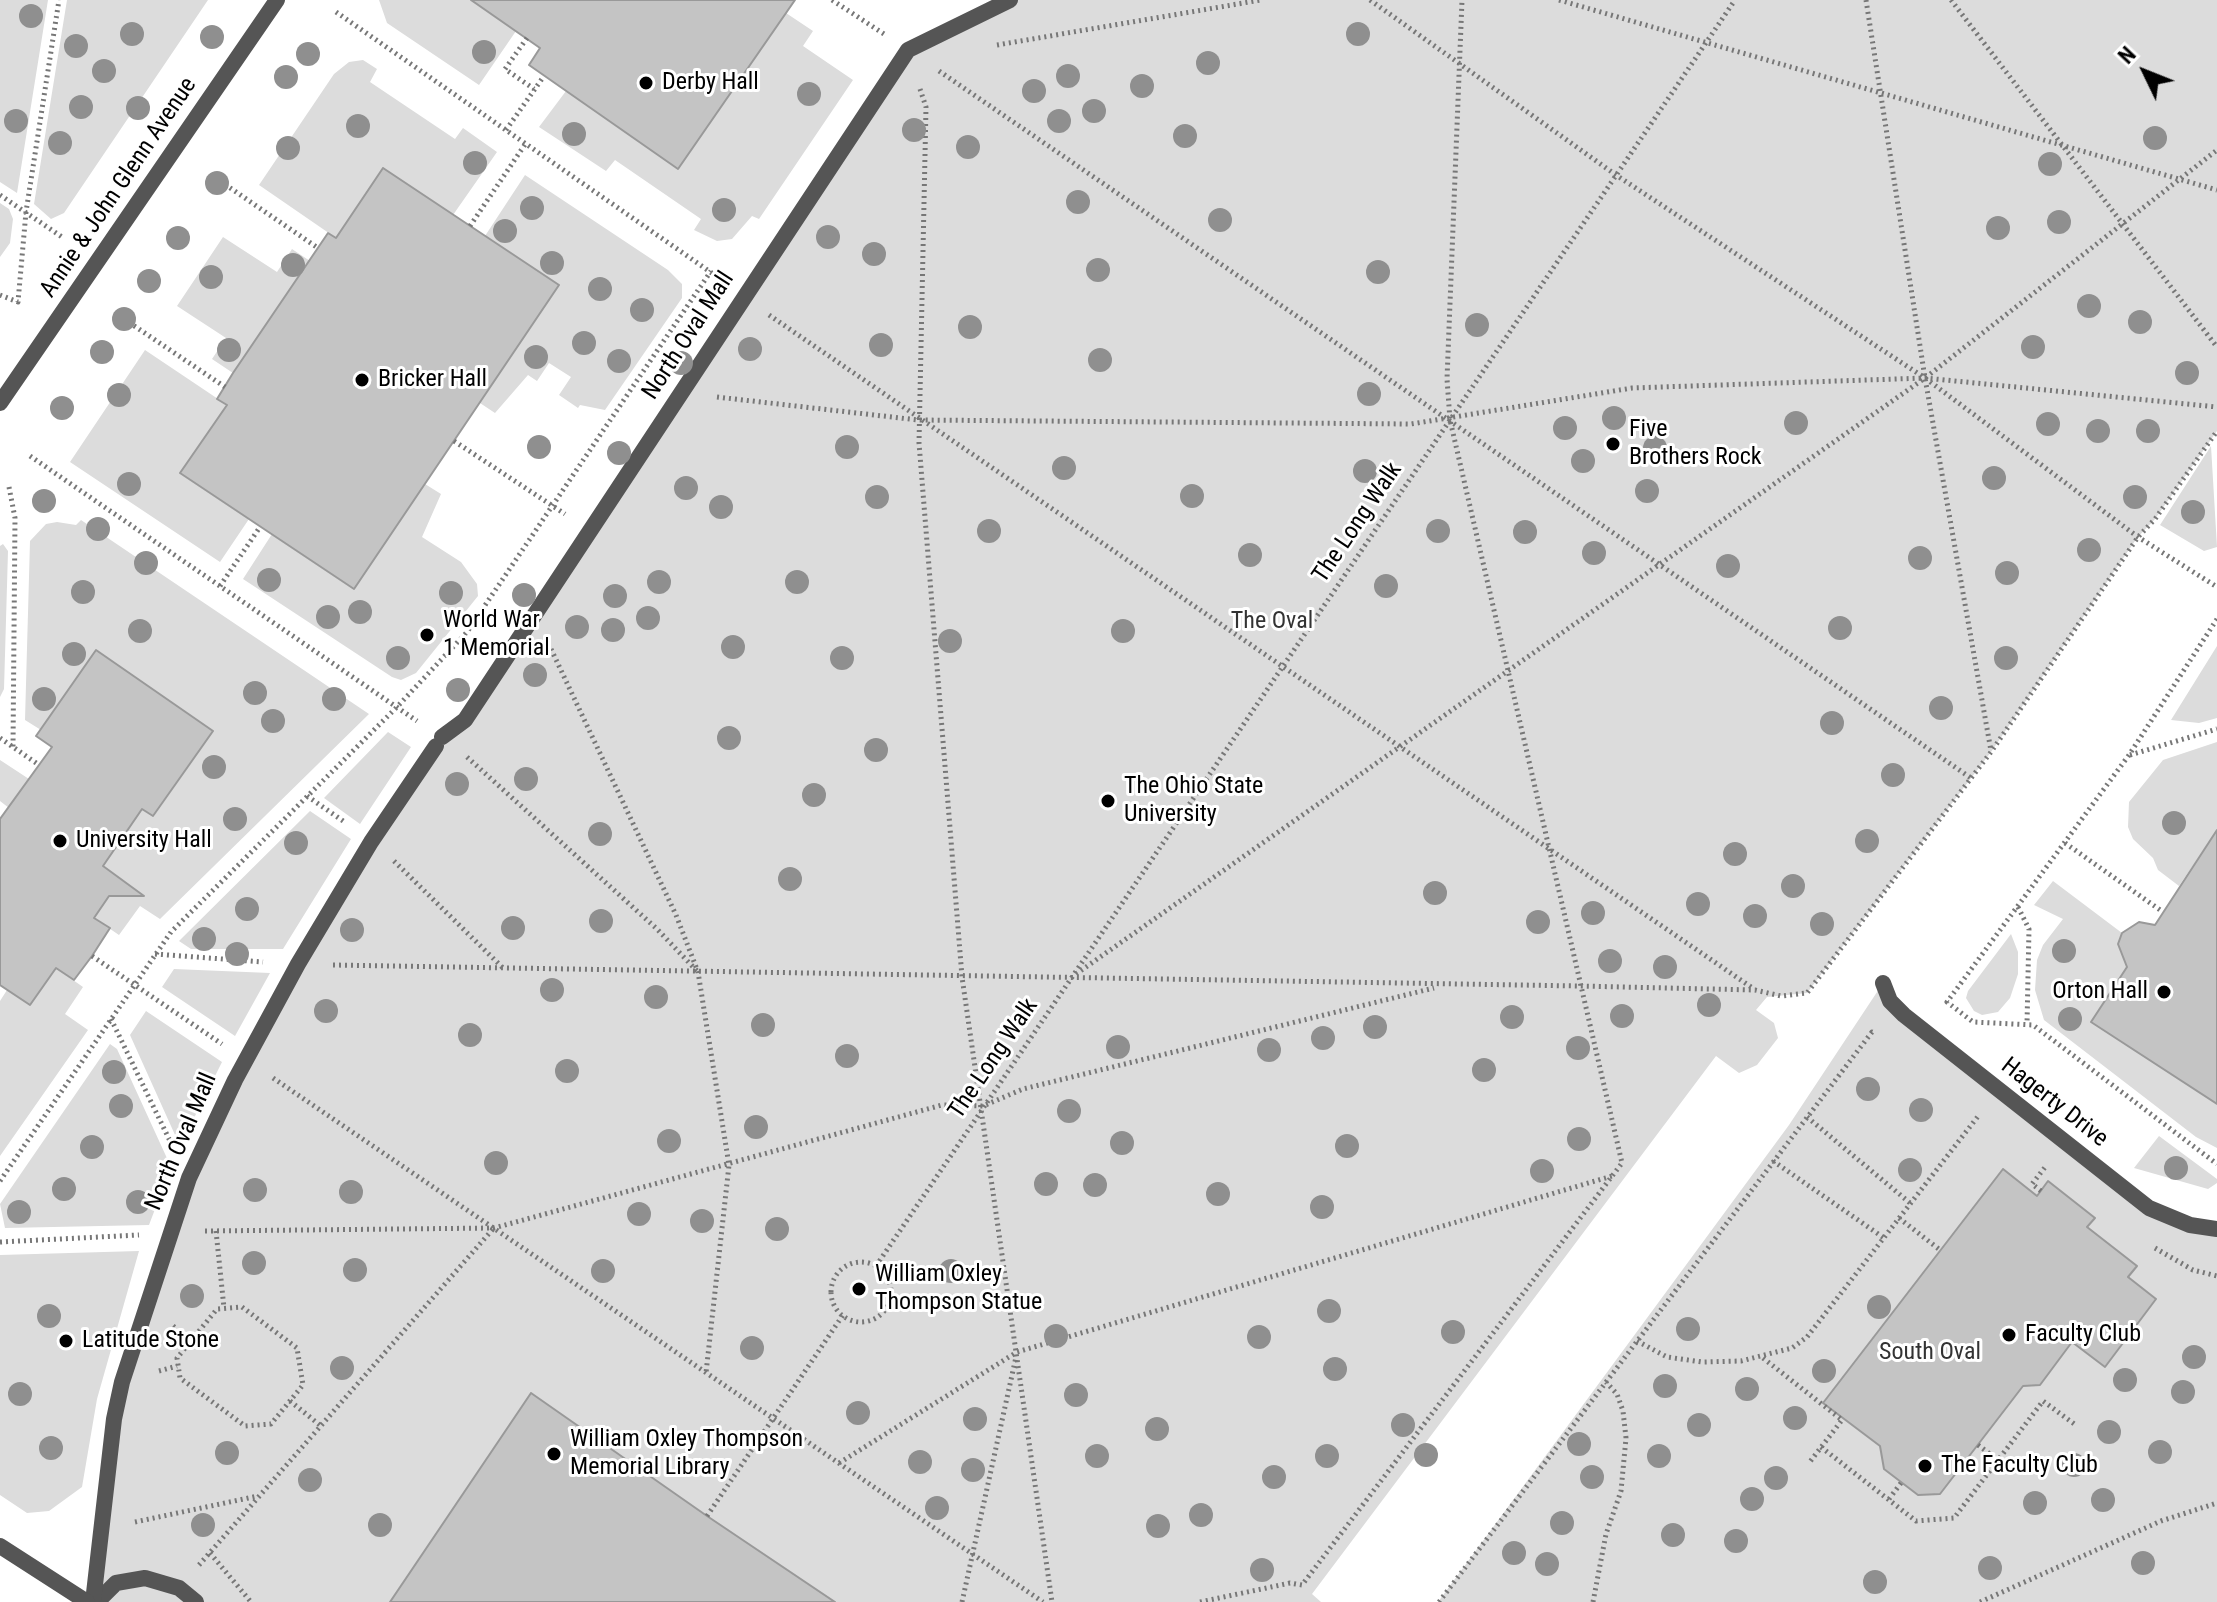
<!DOCTYPE html>
<html>
<head>
<meta charset="utf-8">
<style>
  body { margin:0 }
  #map { position:relative; width:2217px; height:1602px; overflow:hidden; background:#fff; font-family:"Roboto Condensed",sans-serif }
  canvas { display:block }
  .north { position:absolute; left:2105px; top:32px; width:80px; height:80px; -webkit-text-stroke:6px #fff; paint-order:stroke; rotate:313deg; font-size:22px; font-weight:700; line-height:32px; text-align:center; color:#000 }
  .north::after { content:''; display:block; margin:auto; width:28px; height:36px; background:#000; clip-path:polygon(50% 0,100% 100%,50% 72%,0 100%) }
</style>
</head>
<body>
<div id="map">
<canvas width="2217" height="1602"></canvas>
<div class="north">N</div>
</div>
<script>
const c = document.querySelector('canvas').getContext('2d');
c.lineJoin = 'round';
function fillPath(path, color) { c.fillStyle = color; c.fill(path, 'evenodd'); }
const toPath = rows => new Path2D(rows.map(r => 'M' + r).join(''));
function trace(path, color, width, dash) { c.strokeStyle = color; c.lineWidth = width; c.lineCap = dash ? 'butt' : 'round'; c.setLineDash(dash || []); c.stroke(path); }
function write(font, color, halo, rows, align = 'center') {
  c.font = font + ' "Roboto Condensed",sans-serif'; c.lineWidth = 6; c.setLineDash([]); c.textBaseline = 'middle'; c.strokeStyle = halo; c.fillStyle = color; for (const [text, x, y, turn = 0] of rows) {
    c.save(); c.translate(x, y); c.rotate((+turn || 0) * Math.PI / 180); c.textAlign = isNaN(turn) ? turn : align; if (halo) c.strokeText(text, 0, 0); c.fillText(text, 0, 0); c.restore();
  }
}
fillPath(toPath([
  [0,0,48,0,17,193,0,182],
  [67,0,208,0,64,213,51,219,34,204],
  [379,0,471,0,516,31,479,85,387,23],
  [1010,0,2217,0,2217,431,2155,519,2137,538,1991,752,1807,993,1767,997,1756,1010,1774,1023,1778,1038,1757,1065,1739,1073,1716,1056,1312,1594,1321,1602,93,1602,114,1419,169,1233,245,1060,442,737,465,720,908,50],
  [786,13,813,31,803,46,853,80,759,219,752,216,732,239,717,241,694,230,701,219,615,160,606,171,539,127,566,91,678,169],
  [363,60,377,69,370,82,455,139,463,128,497,152,453,215,383,168,336,238,259,185,334,74,349,62],
  [525,175,668,270,682,284,682,298,605,410,580,405,578,408,559,395,571,377,549,363,537,381,528,375,495,413,480,403,485,236],
  [0,203,9,209,13,219,10,243,0,257],
  [223,237,277,272,292,249,310,261,233,373,212,359,226,338,177,306],
  [145,350,227,405,181,473,249,519,220,562,70,462],
  [2211,446,2217,547,2204,551,2160,525],
  [425,484,441,494,422,537,461,562,477,584,478,596,416,673,401,680,392,677,243,579,272,534,354,589],
  [81,520,369,714,160,919,140,906,119,935,94,918,103,866,142,809,154,816,213,731,96,650,41,730,25,720,30,541,46,524,57,522,76,525],
  [3,544,8,551,4,689,0,697,0,546],
  [2217,646,2217,718,2199,723,2171,720],
  [388,732,411,747,360,824,324,798],
  [2217,742,2217,830,2179,886,2158,870,2153,858,2133,839,2128,827,2129,802,2163,760],
  [0,760,29,779,9,808,0,801],
  [310,811,351,839,283,949,191,949,179,941],
  [2053,881,2122,933,2118,944,2130,963,2091,1022,2217,1104,2217,1148,2196,1137,2044,1020,2035,990,2037,960,2043,945,2063,919,2034,905],
  [2011,934,2018,952,2018,974,2010,998,1998,1012,1982,1015,1974,1011,1966,998,1968,991],
  [56,968,83,987,65,1014,88,1030,0,1156,0,1001,7,990,30,1005],
  [174,969,270,973,235,1036,162,987],
  [1883,983,1890,1001,2149,1208,2217,1229,2217,1602,1438,1602,1789,1125],
  [146,1011,222,1062,180,1146,130,1035],
  [110,1044,117,1049,171,1167,149,1225,5,1228,0,1204],
  [2159,1136,2217,1179,2217,1183,2208,1189,2134,1168],
  [139,1251,97,1399,82,1487,49,1511,27,1513,0,1495,0,1255]
]), '#dcdcdc');
const building = toPath([
  [471,0,795,0,678,169,529,65,540,48,471,0],
  [383,168,559,285,354,589,180,473,227,405,217,399,233,373,328,233,336,238,383,168],
  [96,650,213,731,153,816,142,809,103,866,144,896,109,896,94,918,110,928,92,956,74,980,56,968,30,1005,0,985,0,819,52,747,36,736,96,650],
  [2217,830,2217,1104,2091,1022,2127,967,2118,944,2122,933,2139,922,2155,925,2217,830],
  [2003,1169,2037,1196,2048,1181,2095,1218,2087,1227,2137,1266,2128,1277,2156,1299,2105,1367,2072,1342,2040,1385,2023,1386,1940,1494,1918,1495,1884,1469,1880,1446,1823,1403,2003,1169],
  [531,1393,707,1516,835,1602,390,1602,531,1393]
]);
fillPath(building, '#c4c4c4');
trace(building, '#999', 2);
trace(toPath([
  [832,0,884,34],
  [1370,0,1616,175,1925,378,2138,537,2217,587],
  [1559,0,2217,190],
  [1866,0,1925,378,1991,751],
  [1951,0,2217,347],
  [336,12,719,278],
  [527,38,505,69,534,89],
  [997,45,1261,0],
  [939,71,1971,778],
  [920,89,926,107,919,443,962,977,1052,1602],
  [506,130,544,76],
  [220,181,318,248],
  [0,195,62,237],
  [470,226,526,143],
  [0,295,18,302,26,212,59,0],
  [769,315,1754,989],
  [124,319,225,387],
  [717,397,918,420,1411,424,1632,388,1925,378,2217,407],
  [454,441,565,514],
  [30,456,417,721],
  [9,487,15,518,13,747],
  [220,586,260,527],
  [2217,619,2129,755,1947,1002,1973,1022,2033,1025,2217,1164],
  [551,649,676,915,698,972,729,1165,706,1373],
  [0,738,39,765],
  [2130,755,2217,729],
  [467,757,657,929,697,971],
  [307,796,346,823],
  [2065,843,2163,912],
  [394,861,504,969],
  [2018,907,2029,929,2027,1024],
  [155,954,263,962],
  [92,956,222,1044],
  [333,965,1579,986,1755,990,1781,996,1807,993,1991,752,2138,537,2155,519,2217,431],
  [1076,974,1925,378,2217,150],
  [111,1019,171,1143],
  [273,1078,1043,1602],
  [1807,1117,1910,1203],
  [1773,1161,1884,1238],
  [0,1181,171,932,397,707,467,632,711,271],
  [2041,1191,2032,1184,2046,1166],
  [1899,1218,1940,1250],
  [205,1231,494,1228,942,1105,983,1106,1023,1089,1434,988],
  [216,1231,224,1308],
  [0,1242,139,1235],
  [2155,1248,2193,1270,2217,1276],
  '831 1292a30 30 0 1 1 60 0a30 30 0 1 1-60 0Z',
  [876,1266,1735,0],
  [242,1307,297,1348,303,1385,271,1424,245,1426,180,1378,177,1358,217,1309,242,1307],
  [173,1326,191,1341],
  [1637,1341,1667,1357,1702,1362,1741,1361,1792,1348,1807,1337,1979,1115],
  [1763,1358,1842,1420,1809,1463],
  [159,1371,177,1366],
  [290,1401,321,1426],
  [1978,1445,1998,1460],
  [1821,1447,1916,1521,1954,1518,2043,1401,2077,1426],
  [839,1463,1017,1352,1612,1176],
  [1889,1499,1901,1483],
  [707,1516,843,1315],
  [135,1522,258,1496],
  [210,1553,251,1602],
  [199,1565,493,1229],
  [962,1602,1016,1357],
  [1200,1602,1290,1583,1302,1585,1622,1163,1450,420,1447,379,1462,0],
  [1439,1602,1872,1032,1874,1033],
  [1593,1602,1606,1534,1621,1491,1626,1438,1623,1411,1617,1394,1606,1382],
  [1980,1602,2161,1521,2217,1503]
]), '#777', 5, [2, 4]);
trace(toPath([
  [1883,983,1890,1001,1904,1015,2149,1208,2190,1225,2217,1229],
  [97,1602,116,1583,145,1578,179,1588,196,1602]
]), '#555', 16);
trace(toPath([
  [442,737,465,720,908,50,1010,0],
  [93,1602,114,1419,122,1382,189,1178,235,1080,298,964,371,842,436,746]
]), '#555', 16);
trace(toPath([
  [0,403,277,0],
  [0,1546,87,1602]
]), '#555', 16);
c.fillStyle = '#8f8f8f';
for (const [x, y] of [
  [31,16],
  [132,34],
  [1358,34],
  [212,37],
  [76,46],
  [484,52],
  [308,54],
  [1208,63],
  [104,71],
  [1068,76],
  [286,77],
  [1142,86],
  [1034,91],
  [809,94],
  [81,107],
  [138,108],
  [1094,111],
  [16,121],
  [1059,121],
  [358,126],
  [914,130],
  [574,134],
  [1185,136],
  [2155,138],
  [60,143],
  [968,147],
  [288,148],
  [475,163],
  [2050,164],
  [217,183],
  [1078,202],
  [532,208],
  [724,210],
  [1220,220],
  [2059,222],
  [1998,228],
  [505,231],
  [828,237],
  [178,238],
  [874,254],
  [552,263],
  [293,265],
  [1098,270],
  [1378,272],
  [211,277],
  [149,281],
  [600,289],
  [2089,306],
  [642,310],
  [124,319],
  [2140,322],
  [1477,325],
  [970,327],
  [584,343],
  [881,345],
  [2033,347],
  [750,349],
  [229,350],
  [102,352],
  [536,357],
  [1100,360],
  [619,361],
  [681,363],
  [2187,373],
  [1369,394],
  [119,395],
  [62,408],
  [1614,418],
  [1796,423],
  [2048,424],
  [1565,428],
  [2098,431],
  [2148,431],
  [539,447],
  [847,447],
  [1655,448],
  [619,453],
  [1583,461],
  [1064,468],
  [1365,471],
  [1994,478],
  [129,484],
  [686,488],
  [1647,491],
  [1192,496],
  [877,497],
  [2135,497],
  [44,501],
  [721,507],
  [2193,512],
  [98,529],
  [989,531],
  [1438,531],
  [1525,532],
  [2089,550],
  [1594,553],
  [1250,555],
  [1920,558],
  [146,563],
  [1728,566],
  [2007,573],
  [269,580],
  [659,582],
  [797,582],
  [1386,586],
  [83,592],
  [451,593],
  [524,595],
  [615,596],
  [360,612],
  [328,617],
  [648,618],
  [577,627],
  [1840,628],
  [613,630],
  [140,631],
  [1123,631],
  [950,641],
  [733,647],
  [74,654],
  [398,658],
  [842,658],
  [2006,658],
  [535,675],
  [458,690],
  [255,693],
  [44,699],
  [334,699],
  [1941,708],
  [273,721],
  [1832,723],
  [729,738],
  [876,750],
  [214,767],
  [1893,775],
  [526,779],
  [457,784],
  [814,795],
  [235,819],
  [2174,823],
  [600,834],
  [1867,841],
  [296,843],
  [1735,854],
  [790,879],
  [1793,886],
  [1435,893],
  [1698,904],
  [247,909],
  [1593,913],
  [1755,916],
  [601,921],
  [1538,922],
  [1822,924],
  [513,928],
  [352,930],
  [204,939],
  [2064,951],
  [237,954],
  [1610,961],
  [1665,967],
  [552,990],
  [656,997],
  [1709,1005],
  [326,1011],
  [1622,1016],
  [1512,1017],
  [2070,1019],
  [763,1025],
  [1375,1027],
  [470,1035],
  [1323,1038],
  [1118,1047],
  [1578,1048],
  [1269,1050],
  [847,1056],
  [1484,1070],
  [567,1071],
  [114,1072],
  [1868,1089],
  [121,1106],
  [1921,1110],
  [1069,1111],
  [756,1127],
  [1579,1139],
  [669,1141],
  [1122,1143],
  [1347,1146],
  [92,1147],
  [496,1163],
  [2176,1168],
  [1910,1170],
  [1542,1171],
  [1046,1184],
  [1095,1185],
  [64,1189],
  [255,1190],
  [351,1192],
  [1218,1194],
  [138,1202],
  [1322,1207],
  [19,1212],
  [639,1214],
  [702,1221],
  [777,1229],
  [254,1263],
  [355,1270],
  [603,1271],
  [951,1271],
  [192,1296],
  [1879,1307],
  [1329,1311],
  [49,1316],
  [1688,1329],
  [1453,1332],
  [1056,1336],
  [1259,1337],
  [752,1348],
  [2194,1357],
  [342,1368],
  [1335,1369],
  [1824,1371],
  [2125,1380],
  [1665,1386],
  [1747,1389],
  [2183,1392],
  [20,1394],
  [1076,1395],
  [858,1413],
  [1795,1418],
  [975,1419],
  [1403,1425],
  [1699,1425],
  [1157,1429],
  [2109,1432],
  [1579,1444],
  [51,1448],
  [2160,1452],
  [227,1453],
  [1426,1455],
  [1097,1456],
  [1327,1456],
  [1659,1456],
  [920,1462],
  [2074,1465],
  [973,1470],
  [1274,1477],
  [1592,1477],
  [1776,1478],
  [310,1480],
  [1752,1499],
  [2103,1500],
  [2035,1503],
  [937,1508],
  [1201,1515],
  [1562,1523],
  [203,1525],
  [380,1525],
  [1158,1526],
  [1673,1535],
  [1736,1541],
  [1514,1553],
  [2143,1563],
  [1547,1564],
  [1990,1568],
  [1262,1570],
  [1875,1582]
]) { c.beginPath(); c.arc(x, y, 12, 0, 2 * Math.PI); c.fill(); }
for (const [x, y, r, color] of [
  [646,83,8,"#000"],
  [362,380,8,"#000"],
  [1613,444,8,"#000"],
  [427,635,8,"#000"],
  [1108,801,8,"#000"],
  [60,841,8,"#000"],
  [2164,992,8,"#000"],
  [859,1289,8,"#000"],
  [2009,1335,8,"#000"],
  [66,1341,8,"#000"],
  [554,1454,8,"#000"],
  [1925,1466,8,"#000"]
]) { const dot = new Path2D(); dot.arc(x, y, r, 0, 2 * Math.PI); c.fillStyle = color; c.fill(dot); trace(dot, '#fff', 3); }
write('24px', '#000', '#fff', [
  ["Derby Hall",662,83],
  ["Bricker Hall",378,380],
  ["Five",1629,430],
  ["Brothers Rock",1629,458],
  ["World War",443,621],
  ["1 Memorial",443,649],
  ["The Ohio State",1124,787],
  ["University",1124,815],
  ["University Hall",76,841],
  ["Orton Hall",2148,992,"right"],
  ["William Oxley",875,1275],
  ["Thompson Statue",875,1303],
  ["Faculty Club",2025,1335],
  ["Latitude Stone",82,1341],
  ["William Oxley Thompson",570,1440],
  ["Memorial Library",570,1468],
  ["The Faculty Club",1941,1466]
], 'left');
write('24px', '#000', '#fff', [
  ["Annie & John Glenn Avenue",119,188,-56],
  ["North Oval Mall",689,336,-57],
  ["The Long Walk",1358,523,-56],
  ["The Long Walk",994,1059,-56],
  ["Hagerty Drive",2054,1103,38],
  ["North Oval Mall",182,1142,-67]
]);
write('24px', '#333', '#fff', [
  ["The Oval",1272,622],
  ["South Oval",1930,1353]
]);
</script>
</body>
</html>
